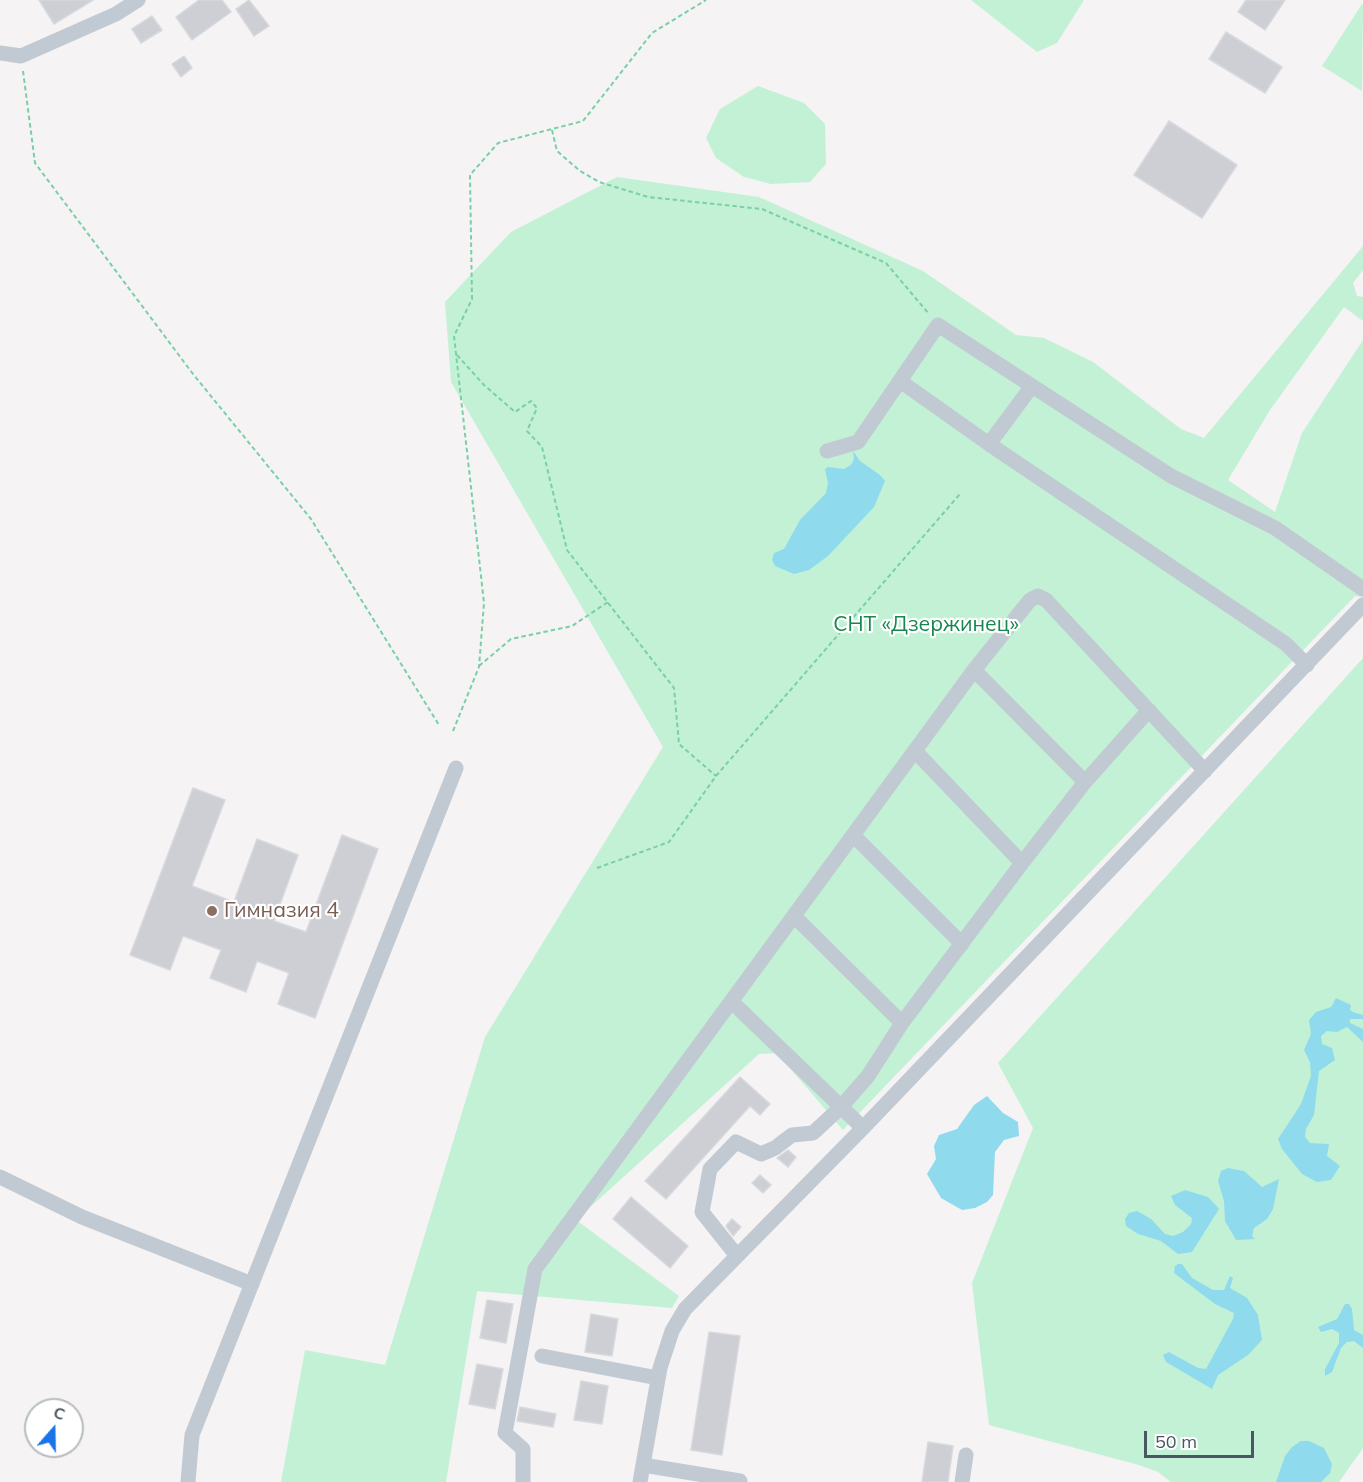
<!DOCTYPE html>
<html>
<head>
<meta charset="utf-8">
<style>
  body { margin:0 }
  #map { position:relative; width:1363px; height:1482px; overflow:hidden; background:#f5f3f3; font-family:Mulish,sans-serif }
  canvas { display:block }
  .north { position:absolute; left:24px; top:1398px; width:60px; height:60px; box-sizing:border-box; background:#fff; border:2px solid #b7bbc0; border-radius:50%; rotate:20deg; font-size:16px; font-weight:700; line-height:24px; text-align:center; color:#4a5661 }
  .north::after { content:''; display:block; margin:auto; width:21px; height:27px; background:#1a73e8; clip-path:polygon(50% 0,100% 100%,50% 72%,0 100%) }
  .scale { position:absolute; left:1144px; top:1431px; width:110px; height:27px; box-sizing:border-box; border:3px solid #4a5661; border-top:0; padding-left:8px; font-size:18px; line-height:21px; white-space:nowrap; color:#4a5661; -webkit-text-stroke:4px #fff; paint-order:stroke }
</style>
</head>
<body>
<div id="map">
<canvas width="1363" height="1482"></canvas>
<div class="north">С</div>
<div class="scale">50 m</div>
</div>
<script>
const c = document.querySelector('canvas').getContext('2d');
c.lineJoin = 'round';
function fillPath(path, color) { c.fillStyle = color; c.fill(path, 'evenodd'); }
const toPath = rows => new Path2D(rows.map(r => 'M' + r).join(''));
function trace(path, color, width, dash) { c.strokeStyle = color; c.lineWidth = width; c.lineCap = dash ? 'butt' : 'round'; c.setLineDash(dash || []); c.stroke(path); }
function write(font, color, halo, rows, align = 'center') {
  c.font = font + ' Mulish,sans-serif'; c.lineWidth = 4.5; c.setLineDash([]); c.textBaseline = 'middle'; c.strokeStyle = halo; c.fillStyle = color; for (const [text, x, y, turn = 0] of rows) {
    c.save(); c.translate(x, y); c.rotate((+turn || 0) * Math.PI / 180); c.textAlign = isNaN(turn) ? turn : align; if (halo) c.strokeText(text, 0, 0); c.fillText(text, 0, 0); c.restore();
  }
}
fillPath(toPath([
  [971,0,1084,0,1057,43,1037,52],
  [1362,4,1363,4,1362,91,1322,66],
  [758,86,804,103,825,124,826,164,810,182,771,184,744,177,716,158,706,138,720,109],
  [617,177,759,197,923,271,1016,335,1044,338,1093,362,1181,429,1204,438,1363,246,1363,270,1353,283,1357,296,1363,297,1363,321,1344,307,1270,410,1228,480,1275,512,1302,433,1363,340,1363,597,1355,596,843,1130,777,1053,759,1054,576,1220,679,1296,672,1308,477,1291,446,1482,281,1482,305,1350,385,1365,485,1037,663,747,451,382,445,302,511,232],
  [1363,658,1363,1448,1339,1482,1171,1482,1158,1472,1139,1465,989,1425,972,1283,1033,1128,998,1063]
]), '#c3f1d5');
fillPath(toPath([
  [853,451,860,461,880,475,885,481,874,507,828,556,809,570,794,574,775,566,772,560,774,553,784,549,800,520,826,493,828,483,825,469,828,467,844,469,851,465,854,459],
  [1336,998,1351,1005,1350,1010,1353,1012,1363,1015,1363,1019,1350,1019,1350,1023,1363,1029,1363,1042,1347,1027,1337,1032,1327,1031,1321,1036,1322,1044,1332,1048,1335,1060,1319,1071,1314,1115,1306,1129,1305,1137,1310,1143,1329,1144,1327,1156,1340,1166,1331,1180,1317,1182,1302,1174,1282,1149,1278,1139,1301,1104,1311,1076,1310,1062,1304,1050,1311,1034,1309,1020,1316,1012,1331,1007],
  [987,1096,1003,1113,1018,1122,1019,1136,1004,1140,995,1152,993,1195,987,1202,975,1208,962,1210,941,1198,927,1174,936,1159,934,1146,939,1135,957,1129,974,1105],
  [1228,1168,1244,1171,1262,1187,1279,1179,1273,1209,1267,1219,1254,1228,1252,1236,1255,1239,1236,1240,1225,1221,1224,1201,1218,1181,1221,1171],
  [1185,1190,1208,1197,1219,1209,1192,1252,1178,1254,1161,1241,1138,1234,1126,1226,1125,1219,1129,1213,1137,1211,1151,1219,1165,1234,1173,1236,1183,1232,1191,1224,1192,1218,1175,1205,1171,1196],
  [1178,1264,1182,1264,1192,1278,1213,1290,1224,1290,1230,1276,1233,1278,1230,1288,1247,1298,1258,1315,1262,1340,1248,1355,1218,1375,1212,1389,1166,1362,1163,1355,1169,1352,1198,1368,1206,1369,1233,1319,1234,1313,1215,1304,1174,1273,1175,1266],
  [1345,1304,1349,1304,1352,1309,1354,1330,1363,1335,1363,1348,1354,1341,1347,1342,1341,1348,1332,1372,1325,1376,1325,1369,1339,1343,1339,1333,1332,1329,1321,1332,1318,1327,1337,1319],
  [1301,1441,1309,1441,1324,1448,1332,1464,1330,1473,1321,1482,1276,1482,1285,1456,1292,1447]
]), '#90daee');
const building = toPath([
  [39,0,93,0,54,24,39,0],
  [199,0,222,0,231,12,192,40,176,17,199,0],
  [249,0,269,26,254,36,236,9,249,0],
  [1246,0,1285,0,1265,30,1238,12,1246,0],
  [152,16,162,30,141,43,132,29,152,16],
  [1226,32,1282,67,1265,93,1209,59,1226,32],
  [184,56,192,68,181,77,172,64,184,56],
  [1169,121,1237,165,1202,218,1134,175,1169,121],
  [193,788,225,800,192,886,234,902,257,839,298,855,274,921,306,932,342,835,378,849,315,1018,278,1004,289,973,257,961,246,992,210,978,221,950,183,936,170,970,130,955,193,788],
  [740,1077,770,1104,760,1115,750,1106,666,1199,645,1181,740,1077],
  [788,1150,796,1157,788,1167,777,1158,788,1150],
  [760,1175,771,1185,763,1193,752,1183,760,1175],
  [631,1197,688,1246,670,1268,613,1219,631,1197],
  [732,1219,741,1227,733,1236,726,1226,732,1219],
  [487,1300,513,1304,506,1343,480,1338,487,1300],
  [591,1314,618,1319,612,1356,585,1352,591,1314],
  [709,1332,740,1336,722,1455,691,1450,709,1332],
  [477,1364,503,1369,495,1409,469,1404,477,1364],
  [581,1381,608,1386,602,1424,574,1420,581,1381],
  [520,1407,556,1414,553,1427,517,1421,520,1407],
  [928,1442,953,1446,948,1482,922,1482,928,1442]
]);
fillPath(building, '#cdcfd5');
trace(building, '#d7d9de', 1.5);
trace(toPath([
  [23,71,35,163,193,374,311,519,439,725],
  [552,130,557,151,580,171,599,182,648,197,762,209,886,263,929,314],
  [457,355,484,385,515,412,531,401,537,408,527,431,542,447,567,550,674,688,679,744,716,776],
  [479,666,511,639,572,626,608,602],
  [453,731,479,667,484,603,454,336,472,299,470,175,498,143,583,121,652,33,706,0],
  [597,868,669,842,716,776,960,494]
]), '#7ad0a6', 2, [4.5, 3]);
trace(toPath([
  [0,53,21,56,116,14,138,0],
  [900,381,989,444,1032,386],
  [989,444,1286,644,1307,665],
  [827,451,858,442,938,325,1171,476,1275,528,1363,589],
  [974,670,1085,782],
  [915,751,1022,863],
  [853,835,962,944],
  [794,916,902,1023],
  [732,1002,863,1128],
  [0,1177,82,1217,252,1284],
  [737,1256,702,1212,710,1169,736,1142,761,1154,775,1148,792,1135,813,1133,840,1108,868,1076,902,1023,1022,863,1085,782,1149,710],
  [542,1356,658,1378],
  [643,1465,740,1481],
  [188,1482,192,1435,456,768],
  [523,1482,523,1449,505,1433,535,1269,974,670,1030,600,1038,596,1046,600,1205,771],
  [640,1482,660,1368,672,1331,685,1309,863,1128,1363,605],
  [962,1482,966,1455]
]), '#c1cad2', 15);
for (const [x, y, r, color] of [
  [212,911,6,"#8d6e63"]
]) { const dot = new Path2D(); dot.arc(x, y, r, 0, 2 * Math.PI); c.fillStyle = color; c.fill(dot); trace(dot, '#fff', 2); }
write('21px', '#17864f', '#fff', [
  ["СНТ «Дзержинец»",926,625]
]);
write('21px', '#785e54', '#fff', [
  ["Гимназия 4",224,911]
], 'left');
</script>
</body>
</html>
